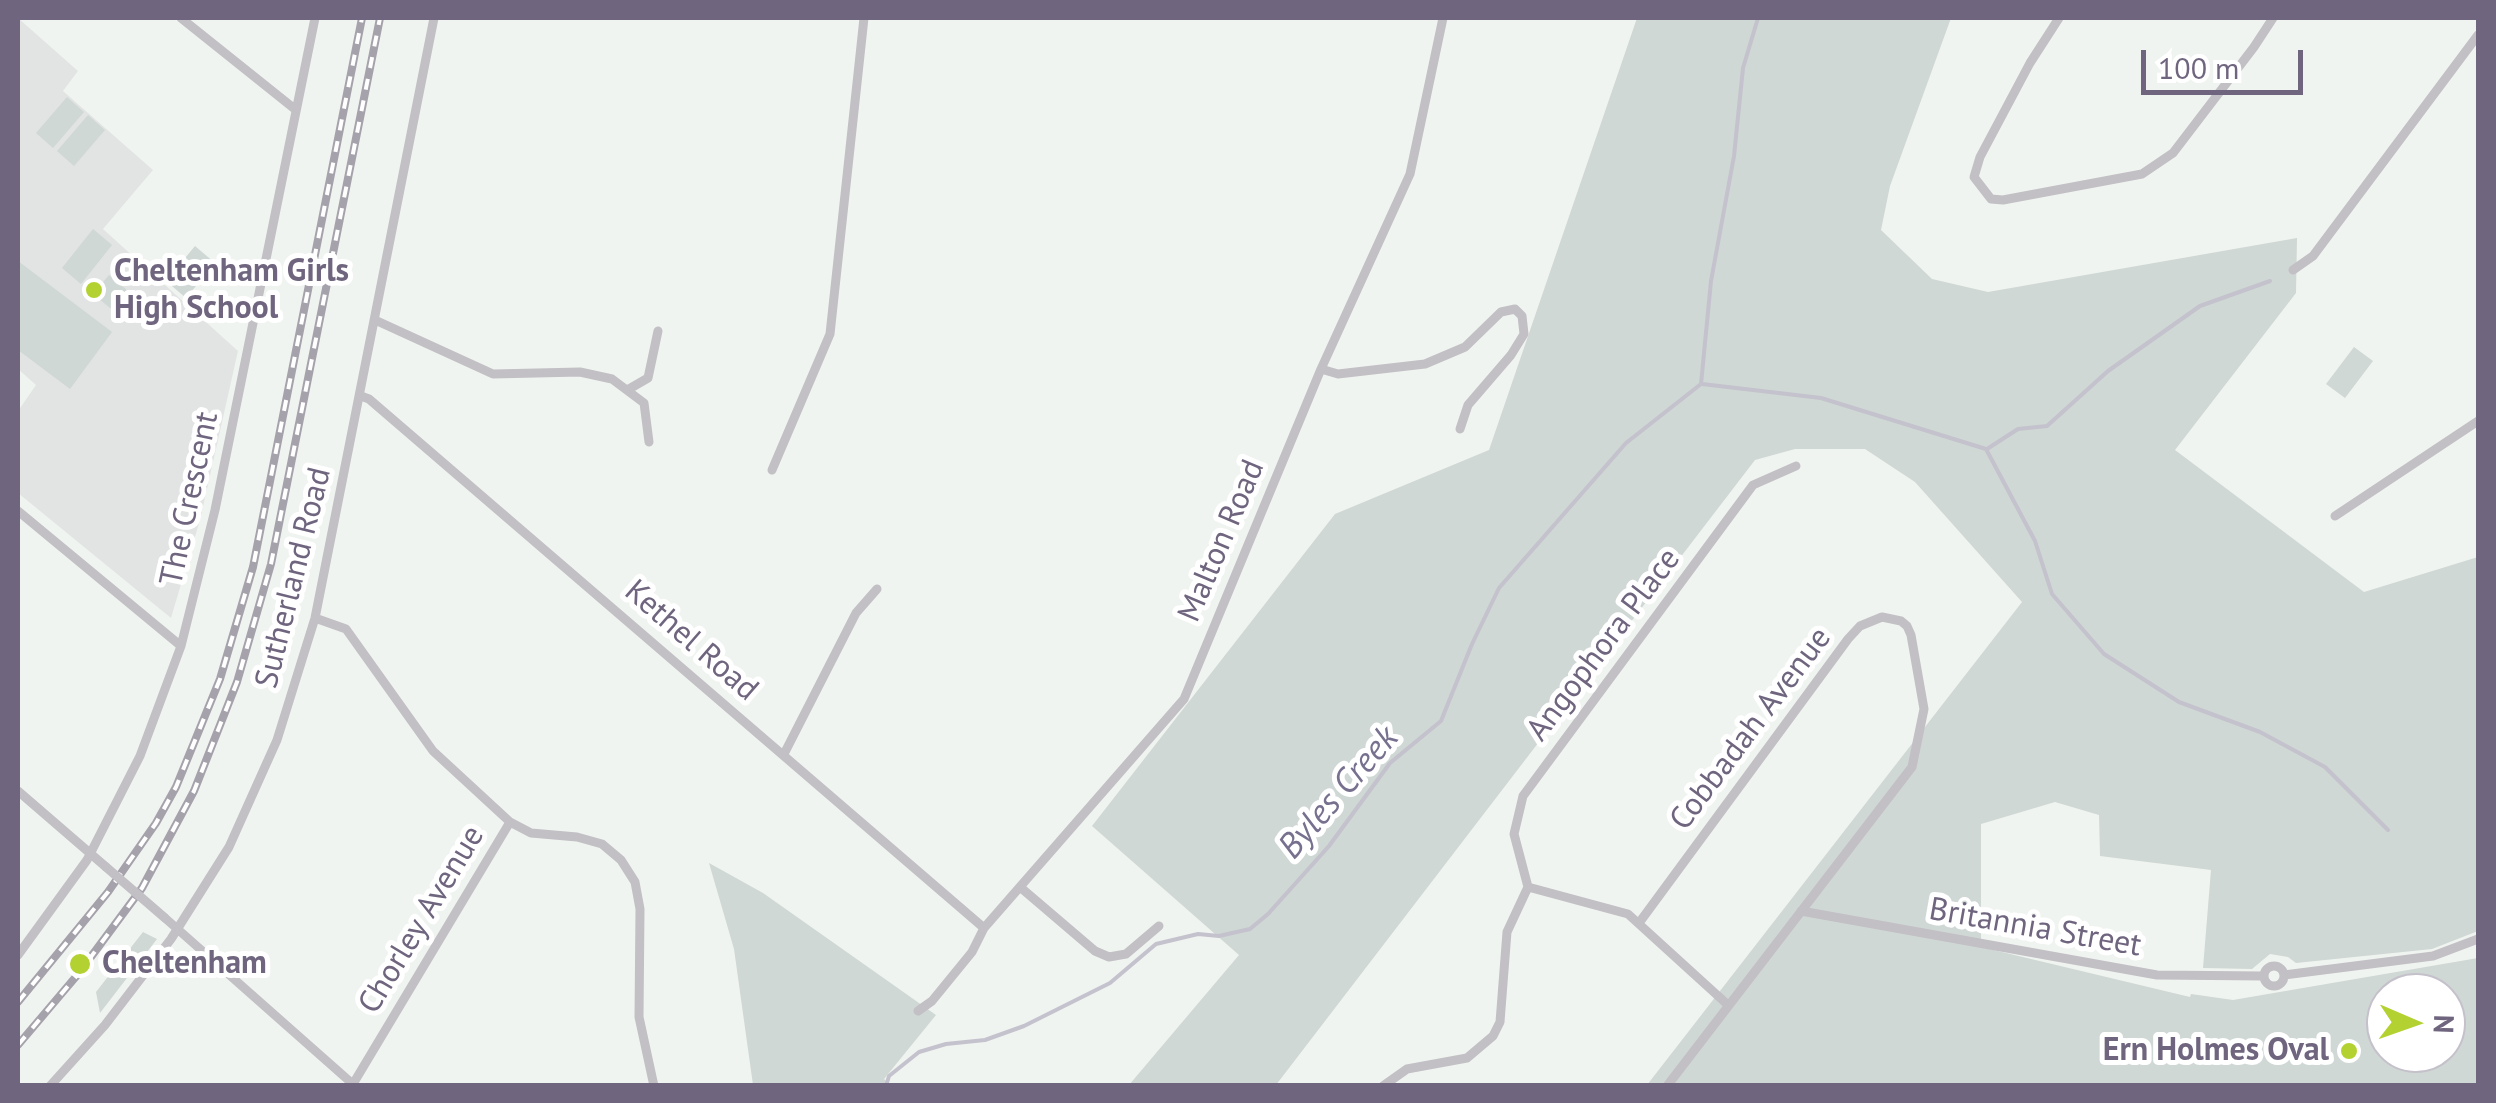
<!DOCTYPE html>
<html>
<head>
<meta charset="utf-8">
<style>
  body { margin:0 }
  #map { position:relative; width:2496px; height:1103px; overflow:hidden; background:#f0f4f0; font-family:"PT Sans",sans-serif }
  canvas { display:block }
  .frame { position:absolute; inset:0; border:20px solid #6f657e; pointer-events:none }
  .north { position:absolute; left:2366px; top:973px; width:100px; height:100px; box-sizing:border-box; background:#fff; border:2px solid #c5c1cb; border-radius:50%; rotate:92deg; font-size:28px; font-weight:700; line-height:40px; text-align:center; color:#6f657e }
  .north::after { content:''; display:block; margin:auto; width:35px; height:45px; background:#b3d232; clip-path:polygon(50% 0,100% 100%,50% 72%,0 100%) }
  .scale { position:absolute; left:2141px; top:50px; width:162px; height:45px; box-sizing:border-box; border:5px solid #6f657e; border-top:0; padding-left:12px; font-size:30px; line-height:35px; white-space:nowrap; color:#6f657e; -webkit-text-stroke:8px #fff; paint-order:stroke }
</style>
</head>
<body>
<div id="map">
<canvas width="2496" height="1103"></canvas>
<div class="frame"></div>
<div class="north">N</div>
<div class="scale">100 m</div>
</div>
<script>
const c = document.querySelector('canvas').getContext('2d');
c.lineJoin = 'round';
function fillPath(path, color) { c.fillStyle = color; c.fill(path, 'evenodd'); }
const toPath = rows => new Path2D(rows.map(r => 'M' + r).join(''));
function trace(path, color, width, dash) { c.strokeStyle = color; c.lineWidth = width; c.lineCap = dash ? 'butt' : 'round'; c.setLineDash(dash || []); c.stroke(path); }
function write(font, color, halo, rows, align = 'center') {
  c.font = font + ' "PT Sans",sans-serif'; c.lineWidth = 10; c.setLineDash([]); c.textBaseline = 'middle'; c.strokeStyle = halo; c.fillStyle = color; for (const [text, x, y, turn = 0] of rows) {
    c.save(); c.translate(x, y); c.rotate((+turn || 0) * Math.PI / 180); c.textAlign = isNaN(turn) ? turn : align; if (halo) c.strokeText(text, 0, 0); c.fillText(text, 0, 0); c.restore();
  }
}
fillPath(toPath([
  [18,18,78,71,63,91,153,170,103,229,238,351,200,520,171,618,18,493,18,411,36,385,18,369]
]), '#e2e4e3');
fillPath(toPath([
  [1637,18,1951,18,1890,186,1881,230,1932,279,1988,292,2297,238,2296,293,2175,450,2364,592,2478,557,2478,931,2432,949,2296,963,2288,957,2270,954,2252,969,2203,968,2211,870,2100,856,2099,815,2055,802,1981,824,1981,947,2190,997,2191,994,2233,1000,2478,958,2478,1085,1647,1085,2022,602,1915,482,1865,449,1795,449,1755,460,1276,1085,1129,1085,1239,955,1092,826,1335,514,1489,450],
  [2386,993,2446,993,2446,1053,2386,1053],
  [67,97,84,112,53,148,36,133],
  [88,115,105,130,74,166,57,151],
  [93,229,112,245,81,284,62,268],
  [195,246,215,263,186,298,166,281],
  [18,261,112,332,70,389,18,350],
  [109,275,141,302,126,321,93,294],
  [2354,347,2373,361,2345,398,2326,384],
  [709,863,763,893,936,1015,884,1079,890,1085,753,1085,734,949],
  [143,932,157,939,100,1013,96,992]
]), '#cfd8d4');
trace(toPath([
  [1702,384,1821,398,1986,449,2035,541,2052,594,2104,654,2179,702,2260,732,2325,767,2388,830],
  [1987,449,2018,429,2047,426,2108,371,2200,306,2270,281],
  [886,1086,889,1076,919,1052,946,1044,985,1040,1024,1026,1110,983,1156,944,1198,934,1219,936,1250,929,1268,914,1329,846,1390,763,1441,721,1472,644,1499,588,1626,443,1701,384,1711,281,1734,156,1743,68,1758,18]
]), '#c4c2cd', 4);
trace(toPath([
  [181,18,296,110],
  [2059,18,2030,63,1980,157,1974,177,1991,199,2003,200,2142,174,2173,153,2254,47,2273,18],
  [2293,270,2313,256,2478,35],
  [375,320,493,374,580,372,612,379,644,403,649,442],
  [1321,369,1338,374,1425,364,1465,347,1501,312,1515,309,1522,316,1524,334,1511,355,1468,405,1460,429],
  [629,389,648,378,658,331],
  [361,396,369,399,984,928],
  [772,470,830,334,864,18],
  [18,511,181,646],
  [2335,516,2478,421],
  [315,618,346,629,433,751,510,822,353,1084],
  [784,754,856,613,877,589],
  [18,791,106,867],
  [510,822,531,833,577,837,602,844,621,860,635,882,640,909,639,1017,654,1086],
  [1020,887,1095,951,1109,957,1126,954,1159,926],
  [1528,887,1514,834,1523,796,1753,485,1796,466],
  [1801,911,2157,975,2263,976],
  [165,918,355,1086],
  [1639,923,1848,639,1860,626,1882,617,1901,621,1907,626,1911,635,1924,709,1912,767,1667,1086],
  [18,955,87,860,140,756,181,646,215,510,315,18],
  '2264 976a10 10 0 1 1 20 0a10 10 0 1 1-20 0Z',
  [2284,975,2433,956,2478,939],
  [918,1011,932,1001,972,952,984,928,1184,699,1321,369,1410,174,1443,18],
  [50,1086,105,1025,171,939,229,847,277,740,315,618,434,18],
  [1383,1086,1407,1069,1467,1058,1493,1036,1500,1022,1507,932,1528,887,1628,914,1728,1005]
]), '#c2bfc5', 9);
const rail = toPath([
  [18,1002,108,892,156,823,176,787,220,679,253,567,362,18],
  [18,1045,79,973,142,888,194,791,237,682,271,564,380,18]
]);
trace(rail, '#a6a2ab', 8);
trace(rail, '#fff', 4, [11]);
trace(toPath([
  [106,867,165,918]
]), '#c2bfc5', 9);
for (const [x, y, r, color] of [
  [94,290,10,"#b3d232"],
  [80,964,12,"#b3d232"],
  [2349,1051,10,"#b3d232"]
]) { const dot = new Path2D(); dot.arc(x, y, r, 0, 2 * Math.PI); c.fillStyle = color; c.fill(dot); trace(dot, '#fff', 4); }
write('bold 32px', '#6f657e', '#fff', [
  ["Cheltenham Girls",114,272],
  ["High School",114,309],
  ["Cheltenham",102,964],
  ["Ern Holmes Oval",2329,1051,"right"]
], 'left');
write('32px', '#6f657e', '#fff', [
  ["The Crescent",190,499,-78],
  ["Malton Road",1222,541,-67],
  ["Sutherland Road",294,578,-76],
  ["Kethel Road",691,641,41],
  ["Angophora Place",1604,645,-53],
  ["Cobbadah Avenue",1751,729,-53],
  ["Chorley Avenue",422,920,-59],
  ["Britannia Street",2035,928,10]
]);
write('italic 35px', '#78708f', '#fff', [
  ["Byles Creek",1339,793,-49]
]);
</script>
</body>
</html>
